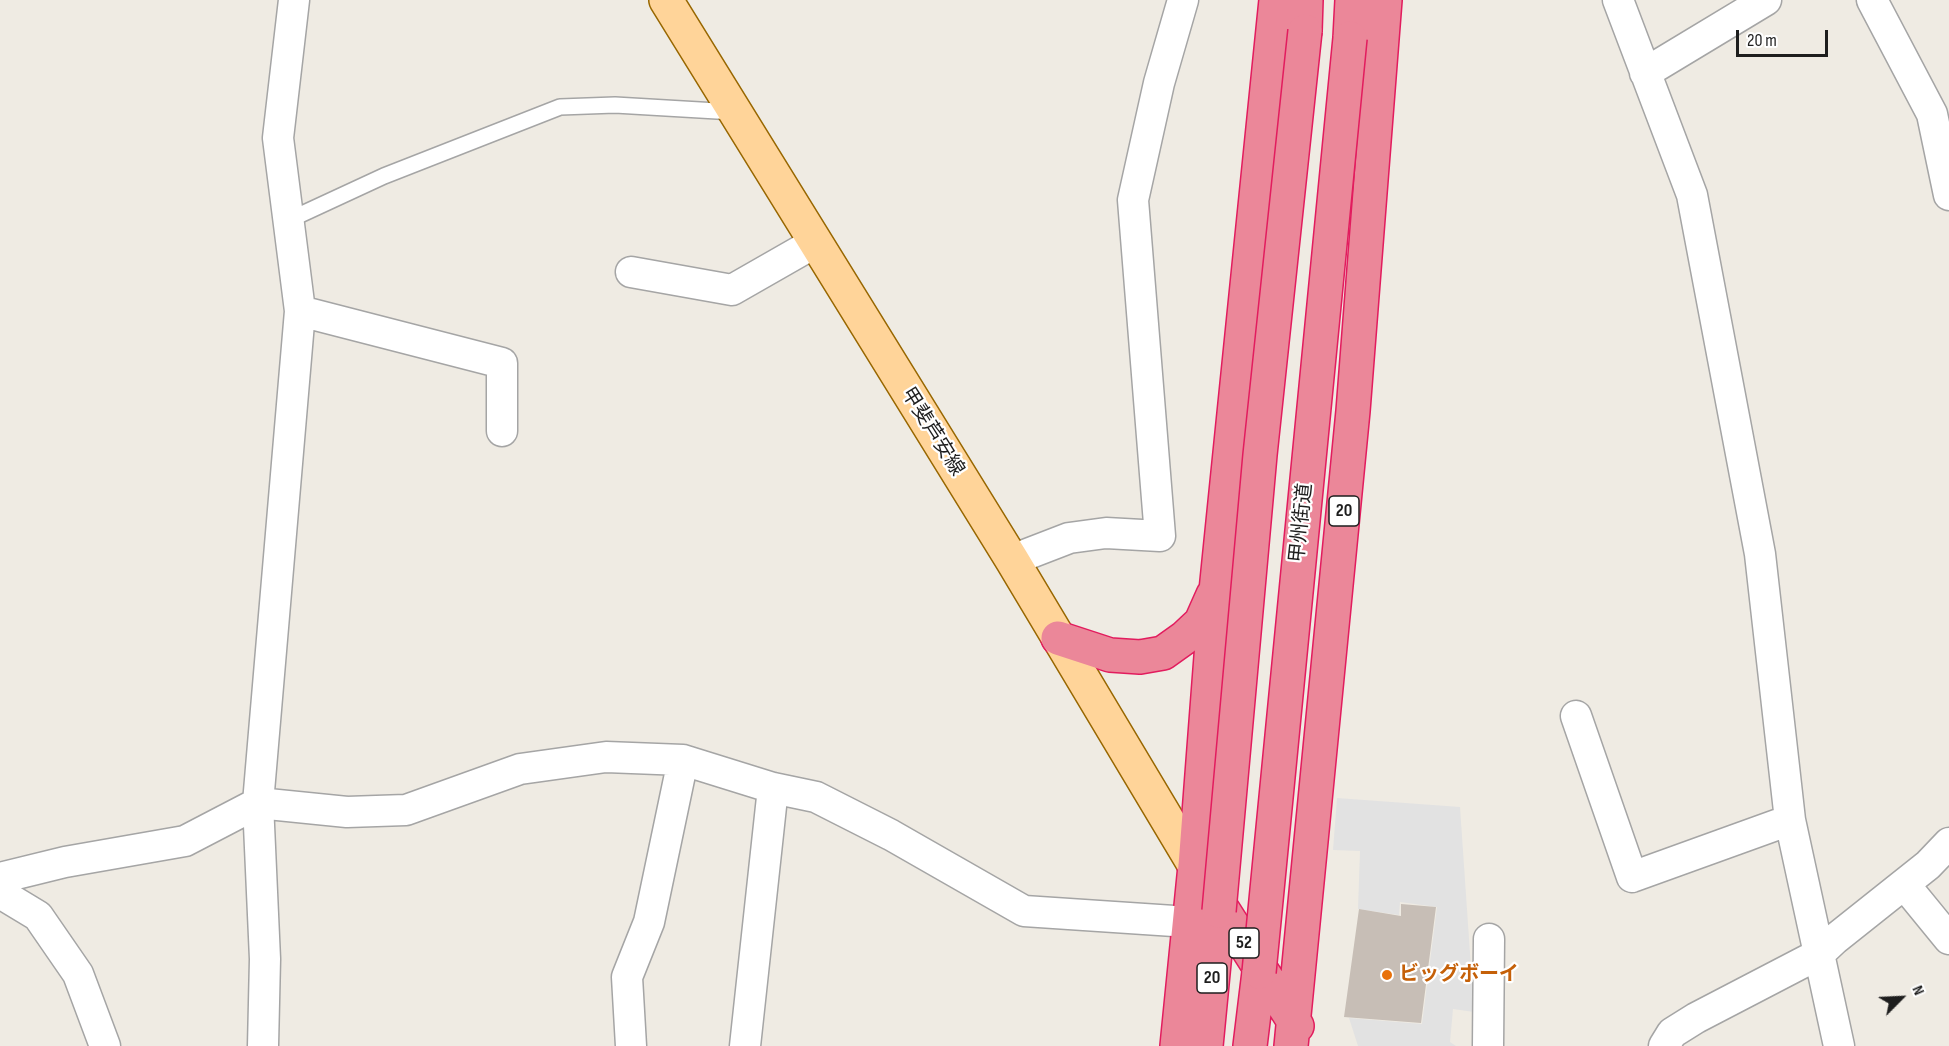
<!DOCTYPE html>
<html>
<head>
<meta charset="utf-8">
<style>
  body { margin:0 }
  #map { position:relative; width:1949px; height:1046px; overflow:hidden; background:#efebe3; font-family:"Sofia Sans Condensed",sans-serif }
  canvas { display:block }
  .north { position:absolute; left:1871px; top:968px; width:60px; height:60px; -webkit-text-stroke:4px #fff; paint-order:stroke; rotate:66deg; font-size:16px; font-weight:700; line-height:24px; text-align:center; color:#1e1e1e }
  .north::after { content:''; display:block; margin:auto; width:21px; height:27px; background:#1e1e1e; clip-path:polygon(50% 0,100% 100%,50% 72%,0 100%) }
  .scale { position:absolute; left:1736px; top:30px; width:92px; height:27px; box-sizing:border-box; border:3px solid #1e1e1e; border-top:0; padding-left:8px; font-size:18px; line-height:21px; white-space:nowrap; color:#1e1e1e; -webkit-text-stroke:4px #fff; paint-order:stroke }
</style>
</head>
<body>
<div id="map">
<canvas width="1949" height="1046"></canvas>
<div class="north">N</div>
<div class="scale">20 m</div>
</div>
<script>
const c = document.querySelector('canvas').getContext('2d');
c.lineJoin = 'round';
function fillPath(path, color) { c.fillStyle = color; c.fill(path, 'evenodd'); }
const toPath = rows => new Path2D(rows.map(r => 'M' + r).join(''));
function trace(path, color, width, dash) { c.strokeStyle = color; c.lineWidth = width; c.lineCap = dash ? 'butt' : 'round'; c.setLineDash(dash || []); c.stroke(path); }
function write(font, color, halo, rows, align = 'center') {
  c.font = font + ' "Sofia Sans Condensed","Noto Sans JP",sans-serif'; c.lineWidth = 4.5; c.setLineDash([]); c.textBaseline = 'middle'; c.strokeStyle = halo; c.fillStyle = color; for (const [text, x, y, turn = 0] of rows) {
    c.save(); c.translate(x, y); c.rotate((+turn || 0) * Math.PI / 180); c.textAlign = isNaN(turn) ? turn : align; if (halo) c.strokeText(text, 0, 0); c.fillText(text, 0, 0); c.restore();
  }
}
fillPath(toPath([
  [1337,798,1460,807,1474,1012,1453,1009,1450,1042,1456,1046,1358,1046,1349,1018,1422,1024,1437,907,1400,902,1399,915,1358,909,1360,851,1333,850]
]), '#e2e2e2');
fillPath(toPath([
  [1401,904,1436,907,1421,1023,1344,1017,1359,909,1401,916]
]), '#c7beb6');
const lane = toPath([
  [289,220,384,176,560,107,615,105,734,112]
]);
const street = toPath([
  [1618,0,1692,195,1760,554,1790,820,1839,1046],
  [1872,0,1932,114,1949,195],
  [1645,73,1766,0],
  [631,272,732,290,816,242],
  [300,311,502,363,502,431],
  [1012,560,1069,538,1106,533,1160,536,1133,200,1159,83,1183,0],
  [1576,716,1632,877,1790,820],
  [0,878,65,862,185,841,258,803,347,812,406,810,520,769,606,757,683,760,773,788,816,797,891,835,1024,911,1189,922],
  [1904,884,1949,939],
  [0,893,38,916,78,974,105,1046],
  [263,1046,265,959,258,803,300,311,278,138,294,0],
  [631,1046,627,977,649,922,683,760],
  [745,1046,773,788],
  [1488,1046,1489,939],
  [1664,1046,1672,1033,1696,1018,1819,954,1835,939,1928,865,1949,843]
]);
const primary = toPath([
  [666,0,1012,560,1195,866]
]);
const highway = toPath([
  [1305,31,1306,0],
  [1350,38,1352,0],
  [1058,638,1110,655,1140,657,1163,653,1184,638,1201,622,1213,595],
  [1207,885,1297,1026],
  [1177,1046,1195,866,1216,591,1276,0],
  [1206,1046,1219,911],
  [1250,1046,1259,972],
  [1291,1046,1353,411,1385,0]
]);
trace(lane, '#a5a5a5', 18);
trace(street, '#a5a5a5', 33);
trace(primary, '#986700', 36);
trace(highway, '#e21c5e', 36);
trace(lane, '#fff', 15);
trace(street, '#fff', 30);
trace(primary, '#ffd499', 33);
trace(highway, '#eb8799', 33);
const highwayBridge = toPath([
  [1219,911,1260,455,1305,31],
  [1259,972,1350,38]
]);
trace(highwayBridge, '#e21c5e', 36, []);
trace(highwayBridge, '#eb8799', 33);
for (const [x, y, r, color] of [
  [1387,975,6,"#e8710a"]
]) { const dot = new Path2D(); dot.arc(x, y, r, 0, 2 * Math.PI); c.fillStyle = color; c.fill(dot); trace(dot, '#fff', 2); }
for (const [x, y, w] of [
  [1344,511,30],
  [1244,943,30],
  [1212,978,30]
]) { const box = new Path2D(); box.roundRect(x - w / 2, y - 15, w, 30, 4.5); c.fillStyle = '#fff'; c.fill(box); trace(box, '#1e1e1e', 1.5); }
write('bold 18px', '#1e1e1e', null, [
  ["20",1344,511],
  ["52",1244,943],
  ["20",1212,978]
]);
write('20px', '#1e1e1e', '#fff', [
  ["甲斐芦安線",932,432,58],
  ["甲州街道",1302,523,-84]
]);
write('bold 20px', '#c56008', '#fff', [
  ["ビッグボーイ",1399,975]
], 'left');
</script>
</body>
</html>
